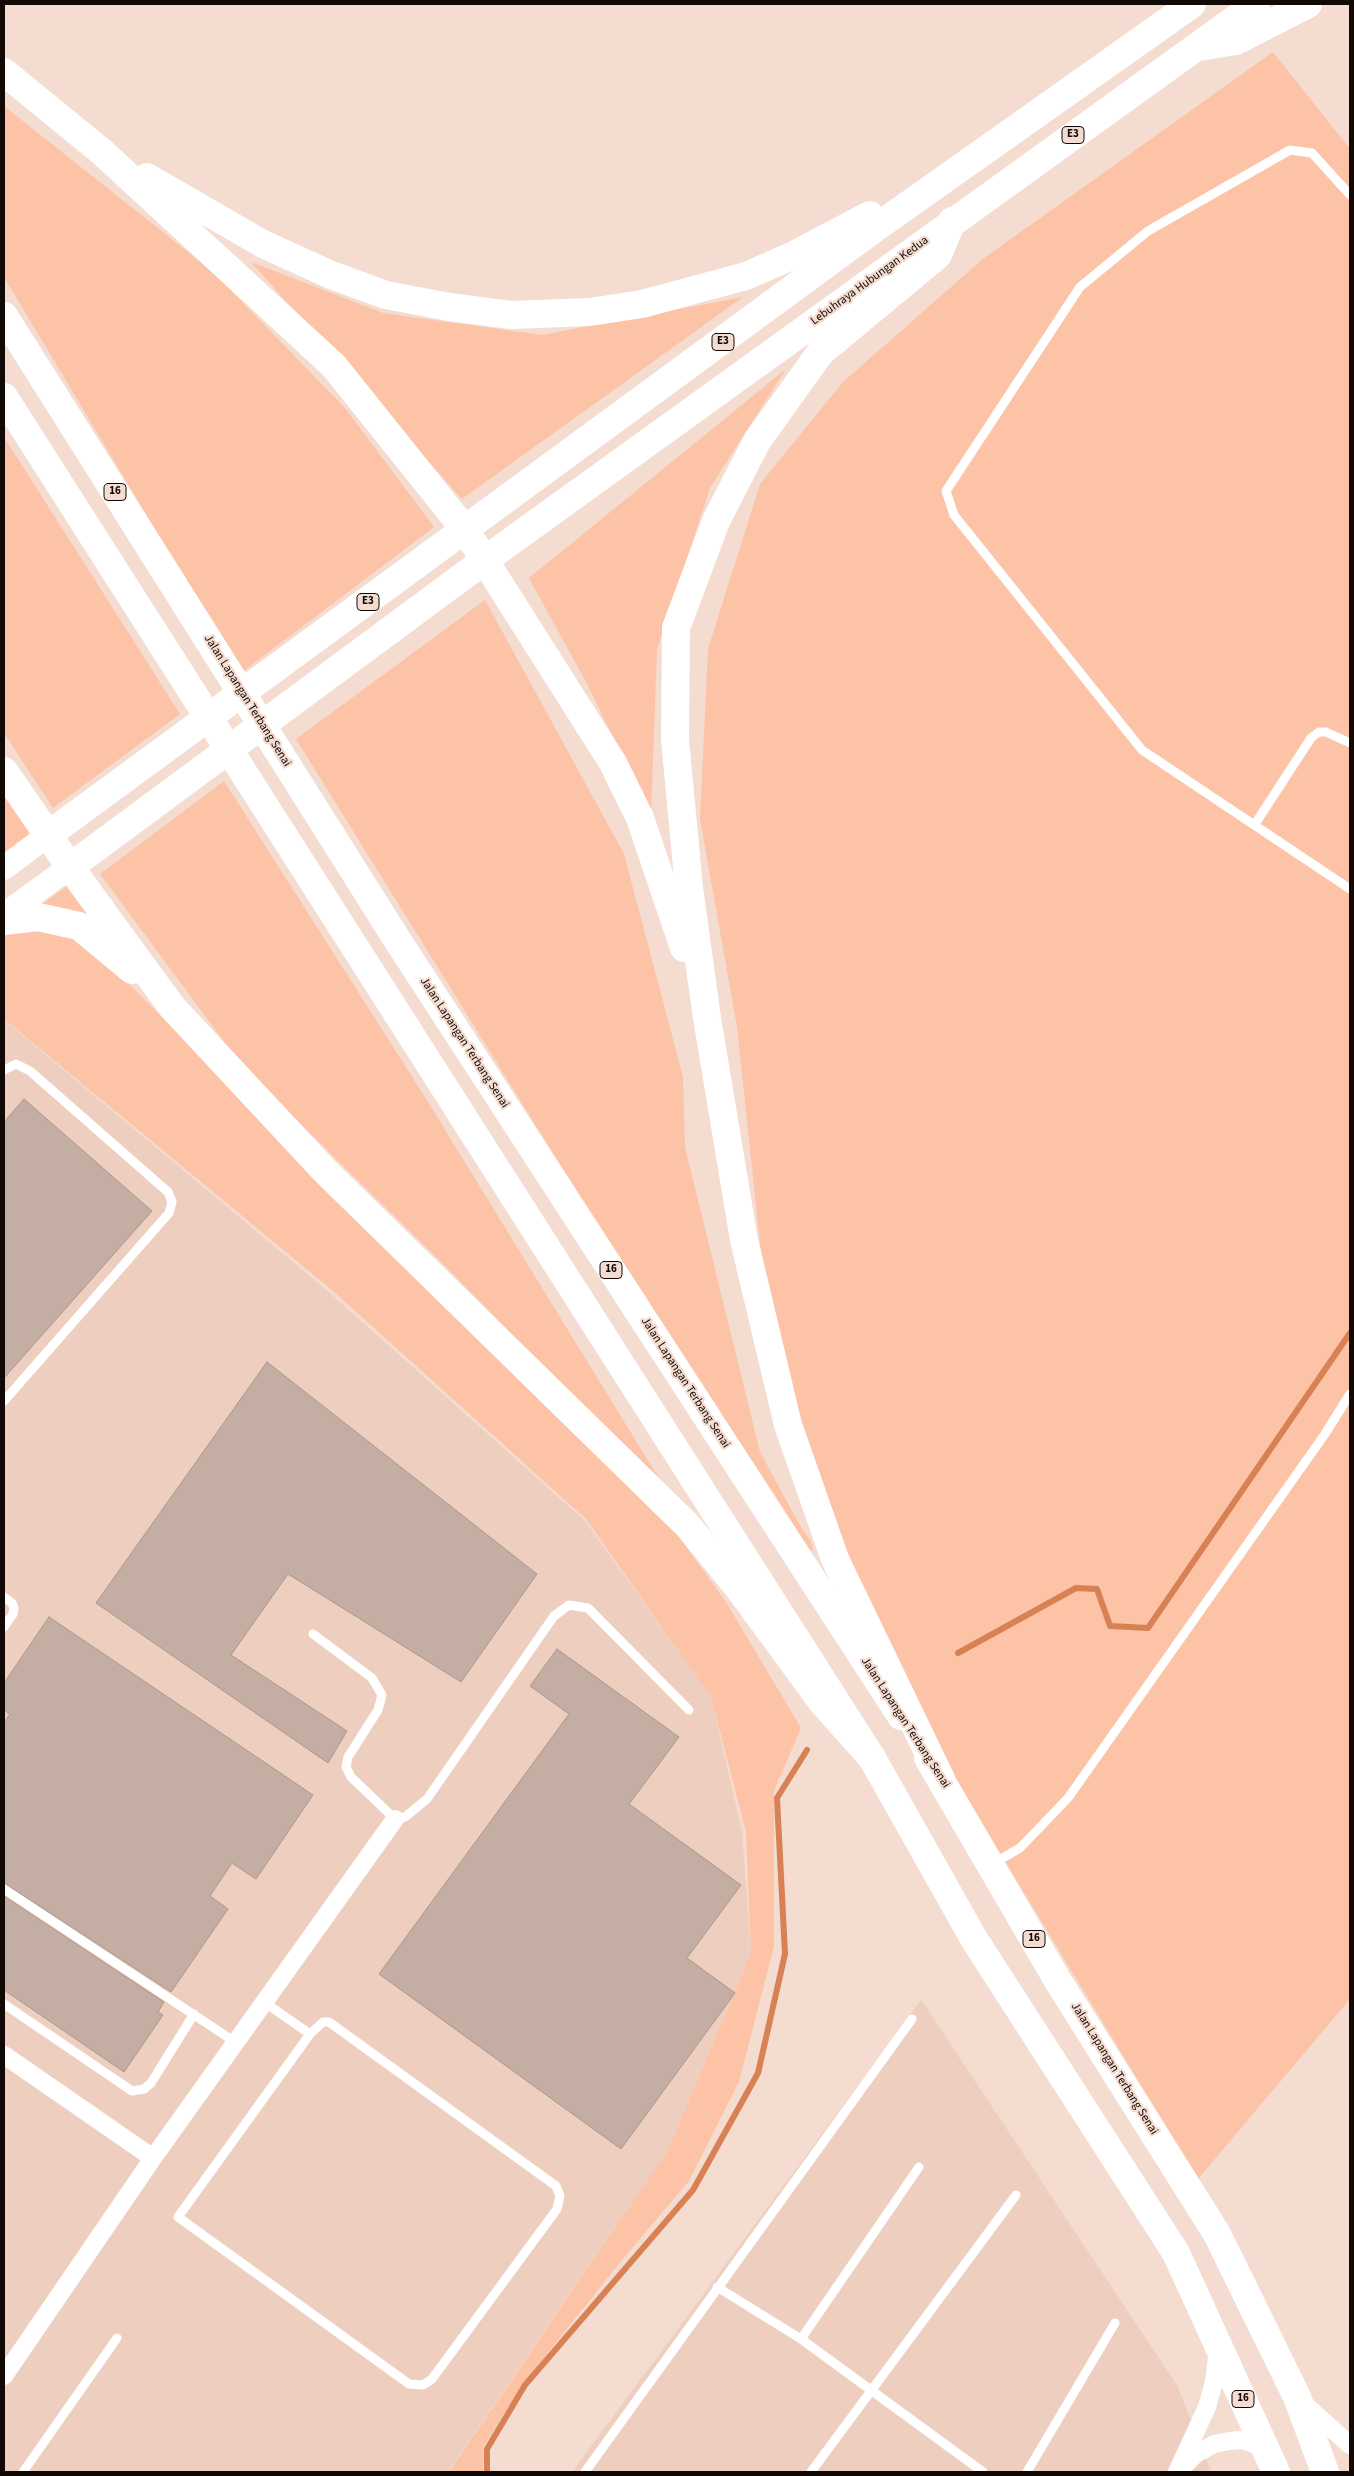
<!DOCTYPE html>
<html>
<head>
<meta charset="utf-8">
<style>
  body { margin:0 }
  #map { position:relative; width:1354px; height:2476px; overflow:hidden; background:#f4dcd0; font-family:"Source Sans 3",sans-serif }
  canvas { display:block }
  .frame { position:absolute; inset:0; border:5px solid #110906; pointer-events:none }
</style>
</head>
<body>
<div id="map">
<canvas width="1354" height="2476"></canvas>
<div class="frame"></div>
</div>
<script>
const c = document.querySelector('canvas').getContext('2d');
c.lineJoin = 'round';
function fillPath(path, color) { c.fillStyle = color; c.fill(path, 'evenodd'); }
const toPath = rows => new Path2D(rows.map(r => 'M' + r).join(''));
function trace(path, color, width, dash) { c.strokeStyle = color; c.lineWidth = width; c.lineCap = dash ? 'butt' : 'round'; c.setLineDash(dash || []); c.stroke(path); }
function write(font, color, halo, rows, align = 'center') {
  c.font = font + ' "Source Sans 3",sans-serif'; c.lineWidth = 4.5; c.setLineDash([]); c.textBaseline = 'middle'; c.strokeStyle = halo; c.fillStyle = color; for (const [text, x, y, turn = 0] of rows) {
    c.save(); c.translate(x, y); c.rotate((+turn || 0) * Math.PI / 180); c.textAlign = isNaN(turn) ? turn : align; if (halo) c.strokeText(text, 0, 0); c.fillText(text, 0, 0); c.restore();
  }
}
fillPath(toPath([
  [4,1020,330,1293,585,1521,711,1696,742,1832,751,1953,668,2150,448,2472,4,2472],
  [921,2000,1177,2385,1211,2472,572,2472]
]), '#eecfbf');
fillPath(toPath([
  [1273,52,1350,149,1350,1999,1198,2179,929,1736,846,1571,767,1309,737,1027,700,819,708,649,760,484,843,382,984,258],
  [4,106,213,272,345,408,434,527,241,673,4,277],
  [251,262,383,313,542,335,743,297,462,499],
  [786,369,710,488,657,649,651,814,586,682,529,578],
  [4,437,180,714,53,808,4,733],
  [485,600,624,854,683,1077,685,1147,760,1452,802,1529,810,1540,813,1549,808,1555,798,1548,296,739],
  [224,781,423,1094,671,1498,447,1268,243,1067,100,874],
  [4,782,36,832,4,857,5,839],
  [70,884,115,949,34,910],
  [19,926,63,932,93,948,672,1527,726,1602,801,1728,774,1791,774,1946,739,2082,689,2181,622,2260,522,2385,484,2446,483,2472,449,2472,668,2150,751,1953,746,1832,711,1697,586,1519,333,1291,4,1019,4,936]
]), '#fcc3a6');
trace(toPath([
  [958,1653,1076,1588,1097,1589,1110,1626,1148,1628,1350,1333],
  [487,2472,487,2449,525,2385,693,2190,758,2073,785,1954,777,1798,807,1750]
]), '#d88154', 6);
const building = toPath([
  [24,1099,152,1211,4,1378,4,1122,24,1099],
  [267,1362,537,1574,461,1682,288,1574,231,1655,347,1731,328,1763,96,1603,267,1362],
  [49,1617,313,1795,256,1879,232,1863,210,1896,228,1909,171,1992,4,1883,4,1723,10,1714,4,1710,4,1683,49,1617],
  [557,1649,679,1737,629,1804,741,1885,687,1958,735,1993,621,2149,379,1974,569,1714,530,1686,557,1649],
  [4,1896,164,2002,158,2012,163,2015,124,2072,4,1990,4,1896]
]);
fillPath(building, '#c4ada2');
trace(building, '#ad978c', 1);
trace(toPath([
  [1350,195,1312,153,1290,150,1148,231,1080,287,946,491,954,515,1142,750,1350,889],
  [1255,824,1311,738,1319,732,1326,732,1350,743],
  [4,1070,16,1064,30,1071,168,1192,172,1202,169,1213,4,1401],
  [4,1597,12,1603,14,1608,13,1614,4,1627],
  [313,1634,372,1678,382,1695,378,1710,348,1757,346,1767,351,1777,395,1819,405,1817,427,1799,554,1616,569,1605,588,1608,689,1710],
  [994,1863,1020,1848,1068,1798,1325,1434,1350,1394],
  [4,1889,235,2042],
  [264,2002,310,2034,178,2217,409,2384,423,2385,432,2379,557,2209,560,2196,556,2186,329,2022,323,2022,310,2034],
  [4,2004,132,2091,144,2089,151,2083,194,2014],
  [717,2287,801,2339,983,2472],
  [801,2339,919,2167],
  [23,2472,117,2338],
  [585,2472,912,2019],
  [811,2472,1016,2195],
  [1027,2472,1115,2323]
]), '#fff', 9);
trace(toPath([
  [4,2055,153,2158],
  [4,2376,153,2158,395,1819],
  [1304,2404,1350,2445],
  [1184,2466,1196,2454,1214,2444,1229,2441,1241,2440,1254,2444,1267,2452],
  [1177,2472,1207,2407,1214,2382,1218,2348]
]), '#fff', 18);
trace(toPath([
  [4,868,48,835],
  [4,915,70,867]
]), '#fff', 24);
trace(toPath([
  [4,316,398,941,901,1716],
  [4,397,872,1758,974,1939,1176,2253,1276,2472],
  [928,1758,1058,1981,1217,2234,1297,2397,1325,2472]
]), '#fff', 28);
trace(toPath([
  [1199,47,1236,41,1308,4],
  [4,72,102,152,334,366,466,531,613,763,640,818,684,948],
  [147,177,263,244,331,275,386,295,449,307,511,315,590,312,642,304,746,276,794,255,870,215],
  [4,771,70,867,172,1007,324,1170,688,1526,740,1590,822,1702,872,1758],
  [48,835,874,229,1192,4],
  [70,867,485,560,1256,4],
  [4,921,38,917,79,926,132,970],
  [941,1779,835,1559,788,1425,744,1240,707,1018,689,888,675,740,676,628,716,521,757,441,820,353,938,255,952,221]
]), '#fff', 28);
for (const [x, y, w] of [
  [1073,135,22],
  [723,342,22],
  [115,492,22],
  [368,602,22],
  [611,1270,22],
  [1034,1939,22],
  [1243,2399,22]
]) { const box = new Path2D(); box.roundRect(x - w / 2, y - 8.5, w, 17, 4); c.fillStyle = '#f4dcd0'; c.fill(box); trace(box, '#110906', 1); }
write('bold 11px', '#110906', null, [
  ["E3",1073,135],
  ["E3",723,342],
  ["16",115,492],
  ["E3",368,602],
  ["16",611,1270],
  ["16",1034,1939],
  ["16",1243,2399]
]);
write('12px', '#110906', '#f4dcd0', [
  ["Lebuhraya Hubungan Kedua",870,281,-36],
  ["Jalan Lapangan Terbang Senai",247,701,58],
  ["Jalan Lapangan Terbang Senai",464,1043,57],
  ["Jalan Lapangan Terbang Senai",685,1383,57],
  ["Jalan Lapangan Terbang Senai",905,1723,57],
  ["Jalan Lapangan Terbang Senai",1114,2069,58]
]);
</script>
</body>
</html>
